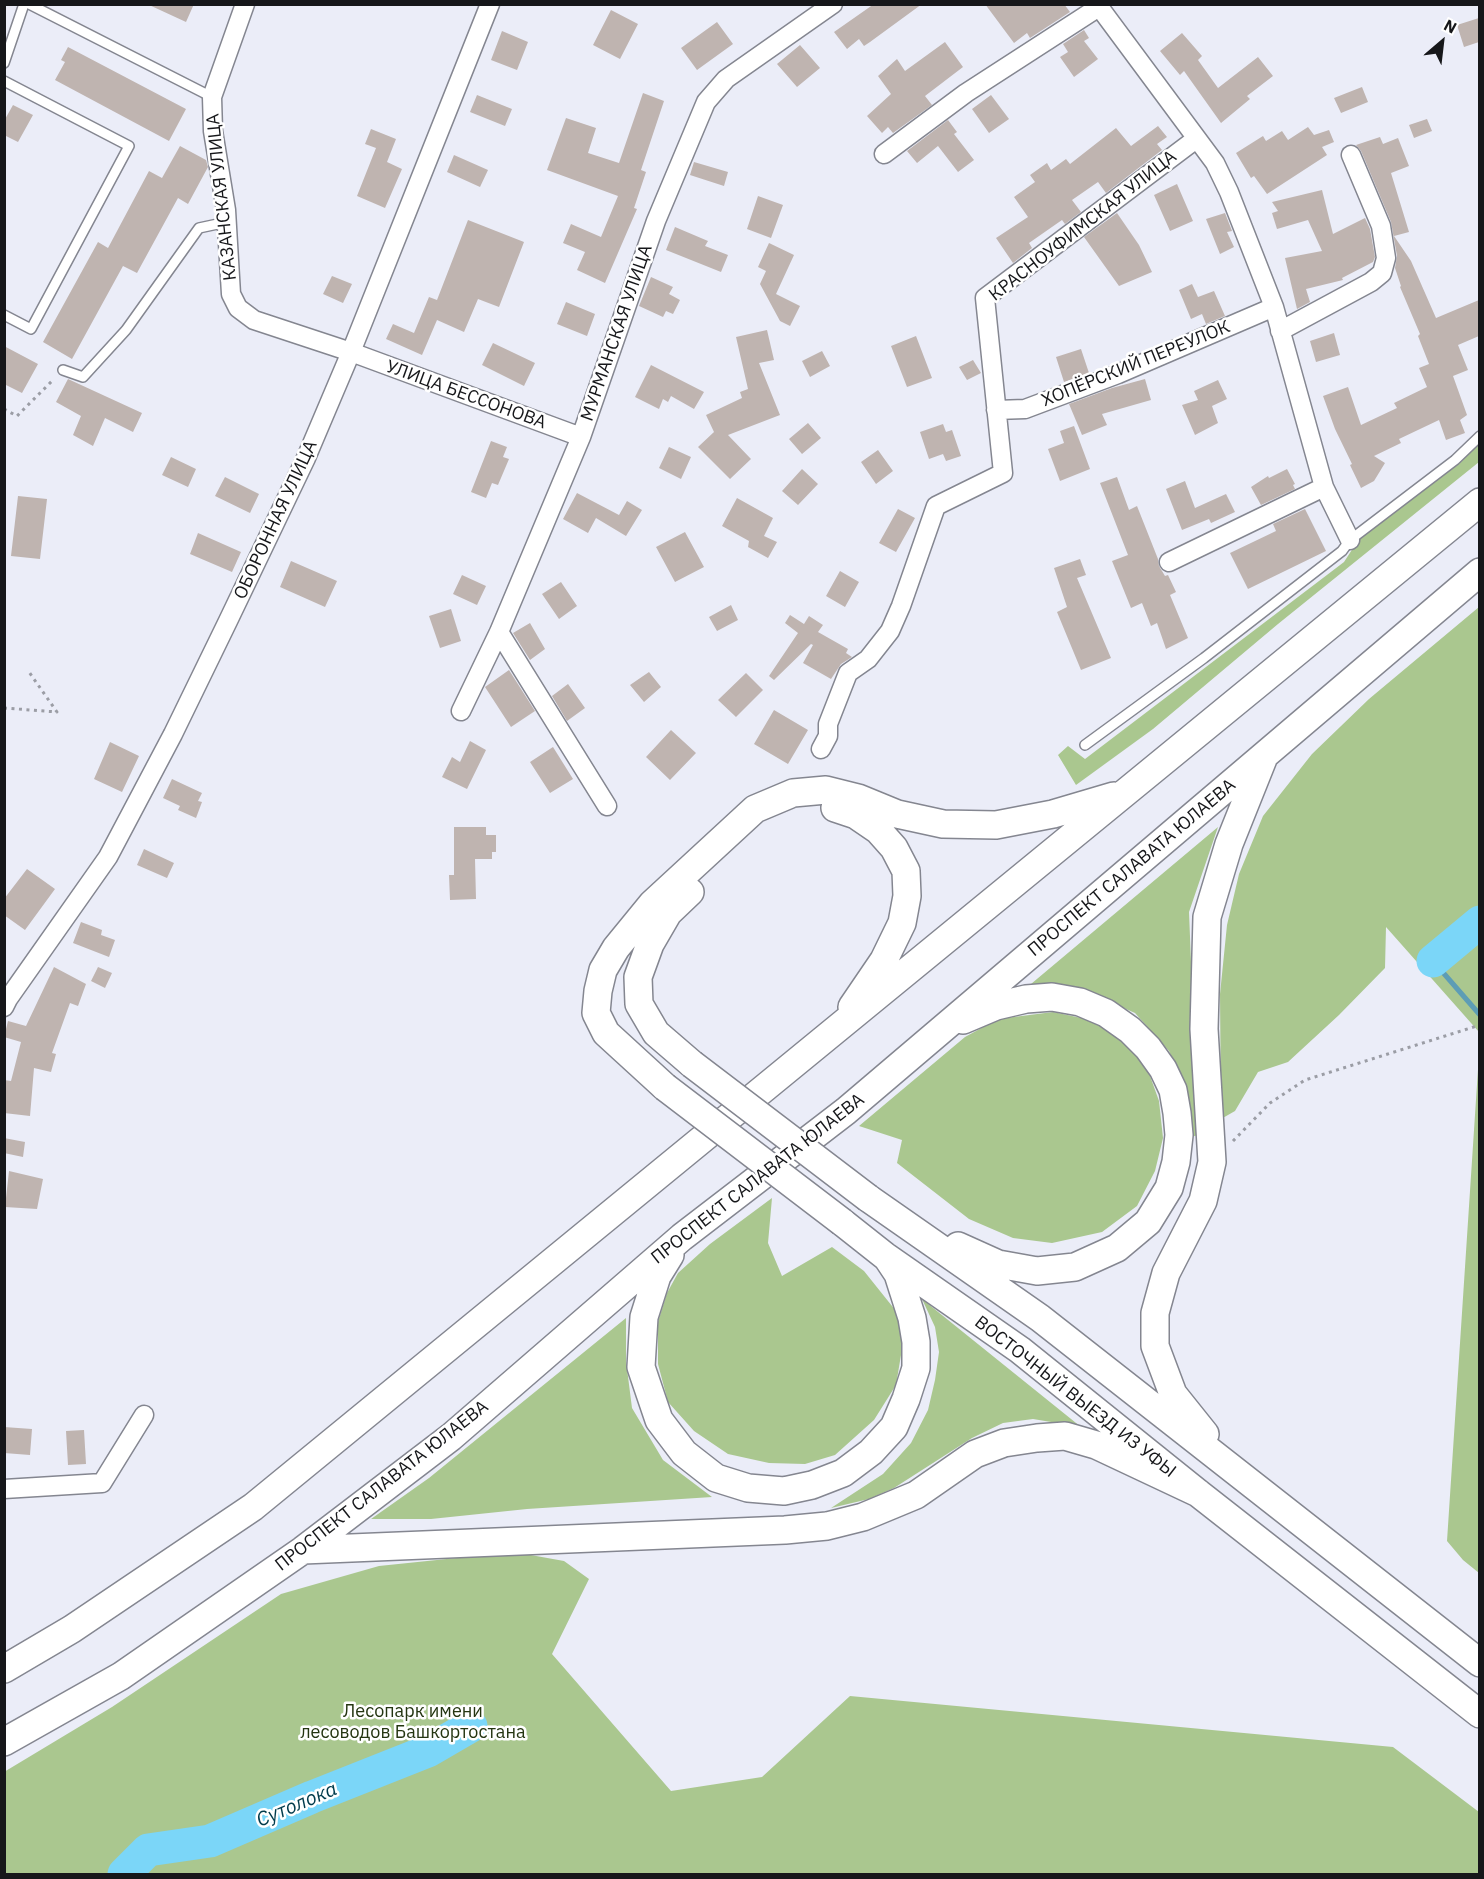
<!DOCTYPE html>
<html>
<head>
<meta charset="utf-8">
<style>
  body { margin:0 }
  #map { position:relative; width:1484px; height:1879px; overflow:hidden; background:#ebedf8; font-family:"IBM Plex Sans",sans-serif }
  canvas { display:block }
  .frame { position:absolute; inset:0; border:6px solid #16171a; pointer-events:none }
  .north { position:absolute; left:1412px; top:12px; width:60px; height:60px; -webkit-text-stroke:4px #fff; paint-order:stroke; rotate:28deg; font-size:16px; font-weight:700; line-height:24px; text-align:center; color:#16171a }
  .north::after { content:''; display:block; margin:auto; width:21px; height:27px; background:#16171a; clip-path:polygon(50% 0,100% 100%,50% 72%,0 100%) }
</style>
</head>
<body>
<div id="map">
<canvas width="1484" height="1879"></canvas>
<div class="frame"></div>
<div class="north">N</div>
</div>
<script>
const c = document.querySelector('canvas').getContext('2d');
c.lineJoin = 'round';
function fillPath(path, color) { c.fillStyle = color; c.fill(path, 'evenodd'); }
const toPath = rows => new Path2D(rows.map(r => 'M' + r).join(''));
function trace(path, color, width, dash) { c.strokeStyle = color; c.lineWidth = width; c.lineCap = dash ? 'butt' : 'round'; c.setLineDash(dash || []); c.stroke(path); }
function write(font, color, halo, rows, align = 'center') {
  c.font = font + ' "IBM Plex Sans",sans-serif'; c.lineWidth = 5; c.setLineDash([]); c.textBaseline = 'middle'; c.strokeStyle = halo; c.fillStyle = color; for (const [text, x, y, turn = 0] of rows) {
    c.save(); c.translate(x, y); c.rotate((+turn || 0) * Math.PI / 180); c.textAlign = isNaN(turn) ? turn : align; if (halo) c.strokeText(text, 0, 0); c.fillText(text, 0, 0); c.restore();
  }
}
fillPath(toPath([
  [1479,443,1479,462,1278,624,1153,729,1076,785,1058,755,1068,746,1085,759,1344,562,1359,539,1461,462],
  [1479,607,1479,1032,1386,927,1385,968,1339,1015,1288,1062,1258,1072,1235,1111,1221,1119,1220,994,1227,925,1239,874,1263,816,1312,754,1369,699],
  [1218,827,1189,912,1198,1135,1188,1138,1186,1089,1169,1051,1135,1013,1087,992,1031,984],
  [1053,1012,1091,1020,1123,1038,1149,1073,1159,1101,1163,1138,1155,1171,1137,1206,1102,1232,1052,1243,1013,1238,969,1219,897,1163,902,1140,859,1126,965,1037,998,1019],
  [1479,1054,1480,1573,1479,1573,1463,1560,1447,1541],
  [772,1198,768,1243,782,1276,832,1247,864,1271,896,1311,904,1337,896,1385,874,1420,835,1455,805,1464,769,1463,728,1454,694,1431,668,1402,658,1364,658,1322,667,1293,678,1273,710,1244],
  [922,1299,1081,1427,1033,1419,1003,1423,972,1438,894,1488,869,1499,831,1508,883,1474,911,1443,928,1410,935,1380,939,1352,935,1327],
  [626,1318,626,1361,632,1408,663,1460,712,1497,527,1509,431,1519,371,1519,429,1478],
  [514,1552,564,1561,589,1579,552,1654,671,1791,762,1777,850,1696,1393,1747,1479,1812,1479,1874,5,1874,4,1772,112,1707,281,1594,379,1566]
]), '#aac78f');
trace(toPath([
  [1433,961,1480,1015]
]), '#5d9db5', 5);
trace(toPath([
  [1433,961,1480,922],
  [124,1874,148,1850,210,1841,312,1797,428,1751,471,1726]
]), '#7bd6f8', 33);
fillPath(toPath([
  [147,4,194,4,186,22],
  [874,4,922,4,870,42,864,46,859,39,847,49,834,32],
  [985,4,1064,4,1070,12,1030,38,1027,33,1014,43],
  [611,10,638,24,620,59,593,45],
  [1479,18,1479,42,1464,47,1457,25],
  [717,22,733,44,697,70,681,48],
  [1084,30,1089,38,1084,41,1098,59,1074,77,1060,57,1068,52,1063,44],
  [502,31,528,42,517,70,491,60],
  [1182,33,1202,56,1198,60,1218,88,1258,57,1273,76,1247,96,1250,99,1221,123,1184,71,1180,75,1160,51],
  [945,42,963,67,925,96,932,105,893,133,888,127,882,133,867,116,891,94,878,76,897,59,905,71],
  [800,45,820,68,797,87,777,64],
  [68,47,186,109,169,141,55,80,65,62,61,60],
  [1362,87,1368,102,1341,113,1334,98],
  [643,93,664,101,641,170,646,172,634,208,637,209,605,283,577,270,585,252,563,243,571,224,601,237,618,196,547,170,566,118,596,128,588,153,619,163],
  [477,95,512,109,505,126,470,112],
  [991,95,1009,119,989,133,972,109],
  [13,105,33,115,18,142,4,135,4,121],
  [1427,119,1432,131,1414,138,1409,125],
  [948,120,957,132,954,134,974,160,958,172,938,146,917,163,907,151],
  [1158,126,1167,137,1157,144,1162,150,1106,193,1098,182,1072,200,1081,212,1065,224,1062,220,1029,243,1032,248,1013,263,996,238,1028,217,1014,197,1035,182,1030,175,1047,163,1051,170,1066,159,1070,164,1116,128,1131,146],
  [1308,127,1314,135,1329,130,1334,142,1322,147,1327,155,1267,194,1254,176,1251,178,1236,153,1263,136,1266,141,1282,131,1288,140],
  [371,129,396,139,387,162,402,169,385,208,357,196,376,148,365,144],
  [1380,137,1383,144,1398,138,1409,166,1391,173,1409,232,1394,236,1411,261,1436,318,1479,300,1479,336,1458,345,1468,370,1453,376,1467,415,1460,420,1465,433,1446,440,1439,420,1399,439,1401,443,1374,456,1385,463,1374,481,1361,488,1350,465,1352,464,1335,429,1323,396,1348,387,1361,425,1397,408,1394,403,1427,387,1419,368,1429,364,1418,336,1420,334,1400,287,1401,286,1395,268,1397,256,1391,222,1361,151,1356,145],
  [180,146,206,160,208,167,188,204,178,198,137,273,123,266,72,359,43,342,98,242,108,248,149,171,162,178],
  [454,155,488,170,480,187,447,172],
  [694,162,728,172,724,186,690,175],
  [1177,184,1193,221,1170,231,1154,195],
  [1322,190,1333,234,1365,218,1370,229,1375,257,1373,262,1342,278,1343,280,1306,289,1310,302,1297,309,1285,258,1322,251,1308,220,1277,229,1272,213,1278,211,1272,202],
  [758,196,783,205,771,238,747,229],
  [1117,213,1139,245,1152,272,1119,286,1084,237],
  [1225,213,1232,231,1227,232,1234,247,1220,254,1206,219],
  [468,220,524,242,499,307,478,299,464,332,437,320,422,355,386,339,393,324,414,333,429,297,437,300],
  [675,227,708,241,705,246,728,255,721,272,666,250],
  [769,243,794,255,776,294,800,306,790,326,780,321,760,284,766,271,758,267],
  [332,276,352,284,343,303,323,294],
  [651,277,673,287,669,294,680,300,673,314,666,311,663,317,639,306],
  [1192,284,1198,297,1214,291,1225,316,1206,324,1202,314,1191,319,1179,290],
  [566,302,595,314,587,336,557,324],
  [767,330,774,360,759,363,780,415,728,435,751,459,730,479,698,447,714,432,706,415,742,398,740,392,748,389,736,337],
  [1334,333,1340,355,1316,362,1310,341],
  [916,336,932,378,907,387,891,346],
  [493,343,535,363,524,386,482,365],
  [4,346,38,364,22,393,4,384],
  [1081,349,1089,373,1064,382,1056,357],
  [822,351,830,366,810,377,802,361],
  [973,360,981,373,967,380,959,367],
  [651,365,704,392,694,409,671,396,668,402,663,399,659,409,635,397],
  [68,379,142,413,133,432,105,418,93,446,73,435,81,416,56,402],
  [1145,379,1151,400,1102,414,1107,425,1082,435,1069,404,1112,388],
  [1218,380,1227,399,1212,406,1218,423,1195,435,1182,405,1198,400,1194,391],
  [808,423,821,438,802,454,789,439],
  [943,424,946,432,952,430,961,456,946,461,943,454,929,459,920,432],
  [1074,426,1090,469,1060,481,1048,449,1064,443,1060,431],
  [491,441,507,447,503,457,509,459,498,485,492,483,486,498,471,492],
  [669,447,691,457,681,479,659,468],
  [878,450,893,471,876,484,861,462],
  [171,457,196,469,188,487,162,475],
  [802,469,818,484,798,505,782,491],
  [1287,469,1295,484,1293,485,1295,489,1261,505,1251,487,1268,476,1269,478],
  [225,477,259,494,250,513,215,496],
  [1117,477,1129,510,1137,506,1158,559,1159,566,1165,576,1168,575,1176,592,1170,595,1188,638,1166,649,1157,623,1151,626,1142,603,1131,608,1112,561,1128,555,1100,483],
  [1185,481,1195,508,1226,494,1235,512,1211,523,1209,519,1182,530,1166,489],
  [577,493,619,515,627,501,642,510,626,536,596,518,588,533,563,519],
  [18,496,47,499,40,559,11,556],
  [737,498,773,518,764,536,777,542,768,558,748,547,749,541,722,526],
  [898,509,915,518,896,552,879,543],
  [1305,509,1326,551,1248,589,1230,553,1276,531,1273,524],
  [685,532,704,567,675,582,656,547],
  [198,533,241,552,232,572,190,554],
  [1080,559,1086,575,1077,578,1111,658,1081,670,1057,612,1067,607,1054,568],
  [291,561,337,581,325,607,280,587],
  [840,571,859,582,845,607,826,596],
  [462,575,486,586,477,605,453,594],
  [561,582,577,606,559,619,542,594],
  [731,605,738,620,717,631,709,617],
  [451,609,461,641,440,648,429,616],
  [790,615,804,624,809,616,823,625,818,632,848,649,846,653,852,657,841,664,831,679,803,663,813,645,811,644,774,680,769,676,798,633,785,623],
  [530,623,545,649,530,660,513,633],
  [509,670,535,711,511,727,485,687],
  [649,672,661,687,644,702,630,685],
  [746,673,763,690,736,717,718,700],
  [568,684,585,708,567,721,552,696],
  [774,710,808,730,788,764,754,744],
  [671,730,696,753,670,780,646,757],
  [470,741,486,750,467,789,442,777,452,757,460,762],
  [110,742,139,756,122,792,94,779],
  [553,747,573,779,550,793,530,762],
  [172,779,202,793,198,801,202,802,196,818,178,810,180,806,163,798],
  [454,827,486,827,486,835,496,835,496,852,492,852,492,859,475,859,476,899,450,900,449,875,454,875],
  [144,849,174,863,167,878,137,865],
  [27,869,55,889,25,930,4,915,4,899],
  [81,922,102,930,101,935,115,940,109,957,73,943],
  [54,967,86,984,78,1006,70,1003,52,1053,56,1054,51,1072,34,1068,30,1116,4,1113,4,1080,11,1081,21,1042,4,1037,8,1021,26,1026],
  [98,967,112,973,105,988,91,981],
  [4,1138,25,1142,23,1157,4,1153],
  [9,1171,43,1179,37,1209,5,1207],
  [4,1427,32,1429,30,1455,4,1453],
  [84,1430,86,1464,68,1465,66,1431]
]), '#bfb4b0');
const lane = toPath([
  [29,4,212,97],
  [4,63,24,4],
  [4,81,129,146,31,329,4,315],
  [63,370,83,377,126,330,199,228,227,222],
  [1085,745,1204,658,1342,551,1350,540,1455,460,1480,436]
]);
const street = toPath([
  [245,4,212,97,213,131,226,210,231,294,238,308,254,320,351,352,581,437],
  [1097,4,1215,163,1229,192,1274,307,1324,487,1350,540],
  [884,154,966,93,1099,7],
  [1280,331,1371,282,1382,273,1386,258,1381,226,1351,155],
  [996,410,1025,409,1118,374,1274,307],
  [1169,562,1324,487],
  [499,632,607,806],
  [461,711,499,632,581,437,656,221,706,102,726,79,833,4],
  [821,749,828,736,828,724,848,673,868,659,890,631,901,606,936,506,1003,473,985,298,1196,139],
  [4,1007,8,999,108,857,173,734,228,621,306,458,351,352,490,4],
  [4,1489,102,1483,144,1415]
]);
const primary = toPath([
  [835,808,856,815,878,830,894,848,906,871,907,896,902,923,884,960,852,1007],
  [690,892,668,913,650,944,638,977,639,1004,656,1033,692,1064],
  [665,1087,606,1033,596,1013,598,991,603,970,616,948,652,904,755,809,793,793,826,790,858,798,897,814,943,824,996,825,1053,814,1114,796],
  [868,1198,1040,1318,1480,1663],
  [842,1222,885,1256,1020,1350,1198,1493,1480,1714],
  [958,1246,998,1264,1037,1271,1075,1267,1117,1248,1148,1222,1169,1188,1176,1162,1179,1135,1177,1113,1173,1090,1163,1069,1148,1048,1130,1030,1106,1013,1080,1002,1052,997,1026,999,996,1006,963,1020],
  [670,1255,657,1276,644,1317,641,1367,659,1420,684,1453,716,1478,748,1488,784,1491,812,1485,843,1473,871,1452,894,1427,906,1399,916,1368,916,1342,912,1318,898,1274,888,1259],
  [1205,1434,1173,1394,1155,1346,1155,1313,1166,1273,1203,1201,1212,1162,1204,1029,1207,917,1229,844,1263,759],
  [303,1550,785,1530,827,1526,863,1517,916,1495,975,1454,1004,1443,1037,1438,1065,1436,1096,1445,1198,1493],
  [4,1669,72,1629,253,1507,1480,502],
  [4,1742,121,1676,303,1550,451,1437,682,1237,846,1111,1480,572]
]);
trace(lane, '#848690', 12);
trace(street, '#848690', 21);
trace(primary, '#848690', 30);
trace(toPath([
  [4,409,17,416,53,380],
  [4,708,57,712,29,672],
  [1233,1141,1270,1103,1305,1080,1480,1025]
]), '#9b9da5', 3, [3, 4.5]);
trace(lane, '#fff', 9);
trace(street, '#fff', 18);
trace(primary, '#fff', 27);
const primaryBridge = toPath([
  [692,1064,868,1198],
  [665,1087,842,1222]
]);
trace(primaryBridge, '#848690', 30, []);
trace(primaryBridge, '#fff', 27);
write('18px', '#16171a', '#fff', [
  ["КАЗАНСКАЯ УЛИЦА",222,197,-96],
  ["КРАСНОУФИМСКАЯ УЛИЦА",1083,226,-38],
  ["МУРМАНСКАЯ УЛИЦА",617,333,-71],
  ["ХОПЁРСКИЙ ПЕРЕУЛОК",1136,364,-22],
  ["УЛИЦА БЕССОНОВА",466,395,20],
  ["ОБОРОННАЯ УЛИЦА",276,520,-65],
  ["ПРОСПЕКТ САЛАВАТА ЮЛАЕВА",1132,868,-40],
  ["ПРОСПЕКТ САЛАВАТА ЮЛАЕВА",758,1179,-38],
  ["ВОСТОЧНЫЙ ВЫЕЗД ИЗ УФЫ",1075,1397,38],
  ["ПРОСПЕКТ САЛАВАТА ЮЛАЕВА",382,1486,-38]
]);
write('18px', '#243511', '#fff', [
  ["Лесопарк имени",413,1712],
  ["лесоводов Башкортостана",413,1733]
]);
write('italic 20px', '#003b4c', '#fff', [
  ["Сутолока",297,1805,-23]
]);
</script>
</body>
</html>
